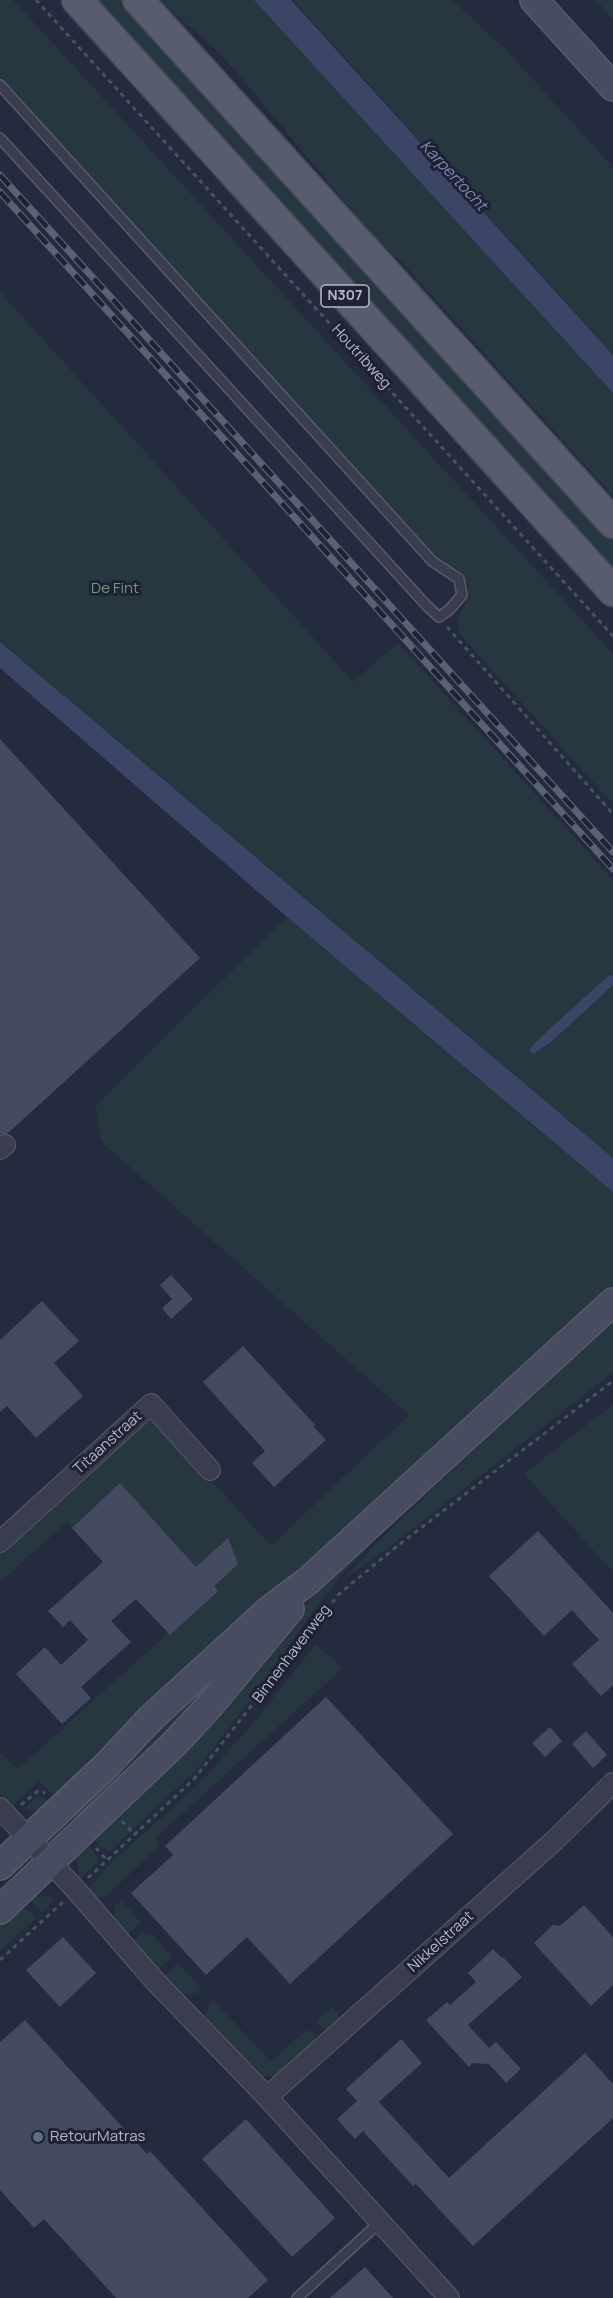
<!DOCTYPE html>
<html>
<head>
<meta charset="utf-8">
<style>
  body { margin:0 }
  canvas { display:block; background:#252b3e }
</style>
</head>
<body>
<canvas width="613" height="2298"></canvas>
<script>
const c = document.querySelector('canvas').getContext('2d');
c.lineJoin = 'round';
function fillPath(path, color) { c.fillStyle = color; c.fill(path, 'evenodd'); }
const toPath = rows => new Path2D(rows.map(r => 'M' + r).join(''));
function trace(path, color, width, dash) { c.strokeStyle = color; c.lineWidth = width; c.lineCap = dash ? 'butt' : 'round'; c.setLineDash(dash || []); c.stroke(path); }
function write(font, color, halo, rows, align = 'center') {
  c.font = font + ' Manrope,sans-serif'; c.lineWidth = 6; c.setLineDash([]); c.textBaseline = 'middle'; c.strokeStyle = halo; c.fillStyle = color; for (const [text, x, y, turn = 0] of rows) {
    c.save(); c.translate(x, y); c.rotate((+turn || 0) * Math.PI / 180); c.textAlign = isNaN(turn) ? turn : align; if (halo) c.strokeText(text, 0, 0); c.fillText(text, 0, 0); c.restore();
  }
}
fillPath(toPath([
  [0,0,13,0,613,654,613,804,460,634,458,618,466,603,468,584,462,576,457,570,435,559,0,80],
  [97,0,127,0,613,537,613,568],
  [160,0,254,0,345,99,613,393,613,496,401,261,381,245,224,57],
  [293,0,452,0,505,49,613,167,613,354],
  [596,0,613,0,613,19],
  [0,292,353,682,398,643,613,880,613,1158,0,642],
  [287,917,613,1192,613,1286,441,1442,59,1801,39,1781,12,1806,0,1793,0,1753,18,1769,168,1633,67,1522,0,1582,0,1551,148,1417,209,1478,271,1546,409,1415,101,1141,96,1105],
  [613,1317,613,1372,393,1544,343,1580,376,1544],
  [613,1404,613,1572,524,1474],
  [390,1523,343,1573,311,1614,251,1700,196,1770,110,1851,102,1849,93,1839,144,1792,320,1588],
  [274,1617,81,1825,73,1817,127,1767,197,1689],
  [316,1644,343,1668,155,1838,159,1845,119,1884,107,1895,99,1898,93,1896,87,1889,111,1863,197,1786,256,1720],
  [38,1796,44,1797,52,1806,38,1811,23,1809],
  [88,1844,98,1860,96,1864,80,1879,77,1863,78,1856],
  [49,1896,56,1899,42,1912,28,1898],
  [121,1900,141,1923,127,1935,114,1919,115,1906],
  [20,1903,36,1918,0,1951,0,1922],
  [141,1934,152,1934,172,1957,159,1968,134,1940],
  [178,1963,202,1988,196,1993,184,1994,165,1975],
  [212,1999,271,2062,306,2030,315,2035,315,2042,279,2076,262,2076,251,2069,210,2024,205,2016],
  [332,2007,338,2012,338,2023,327,2030,316,2022]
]), '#27373f');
fillPath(toPath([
  [254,0,291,0,613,355,613,393],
  [0,642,613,1158,613,1192,287,917,0,668],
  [613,975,613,985,551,1042,533,1054,529,1050,542,1036,608,976]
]), '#3b4566');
fillPath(toPath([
  [0,739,200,958,7,1134,0,1134],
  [171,1275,193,1299,171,1319,162,1308,172,1299,160,1285],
  [42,1301,79,1341,54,1363,83,1396,36,1438,7,1406,0,1412,0,1340],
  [243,1346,315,1425,313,1426,326,1440,274,1487,252,1463,265,1451,203,1382],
  [120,1483,196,1567,228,1538,238,1564,214,1586,218,1591,170,1635,136,1599,111,1621,131,1642,81,1687,91,1698,62,1724,16,1674,45,1647,61,1665,88,1640,70,1620,63,1627,48,1611,103,1562,72,1528],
  [538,1531,613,1613,613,1685,601,1696,572,1664,599,1640,572,1610,544,1636,489,1576],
  [326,1697,453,1834,290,1984,247,1937,206,1975,131,1893,173,1855,165,1846],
  [550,1727,562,1741,545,1757,532,1743],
  [586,1731,607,1755,593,1768,572,1744],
  [584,1905,613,1937,613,1985,591,2006,534,1943,553,1925,560,1926],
  [63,1937,96,1973,60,2007,26,1970],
  [493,1949,502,1958,503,1957,522,1977,468,2025,489,2048,496,2042,521,2069,506,2083,489,2064,472,2063,469,2067,426,2020,447,2002,450,2005,476,1982,468,1973],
  [25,2020,147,2154,150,2151,268,2280,248,2298,116,2298,44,2219,34,2228,0,2190,0,2042],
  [401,2039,422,2063,379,2102,449,2178,585,2053,613,2084,613,2118,473,2246,416,2184,413,2186,363,2131,355,2139,337,2119,357,2101,346,2089],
  [246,2119,335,2218,292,2257,202,2159],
  [365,2267,393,2298,330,2298]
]), '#444a60');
const service = toPath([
  [0,85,432,561,459,579,462,595,449,610,439,617,427,606,0,138],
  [297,2298,380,2222]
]);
const minor = toPath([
  [0,1149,5,1145],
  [0,1542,151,1404,210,1470],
  [0,1808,76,1890,154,1980,267,2097,449,2298],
  [267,2097,555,1840,613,1783]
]);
const secondary = toPath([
  [534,0,613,87],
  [0,1866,108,1764,151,1718,268,1611,309,1580,613,1302],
  [0,1910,175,1743,211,1704,290,1609]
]);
const primary = toPath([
  [77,0,613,591],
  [138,0,613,523]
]);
trace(service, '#575b6c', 12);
trace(minor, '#575b6c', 22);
trace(secondary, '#575b6c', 30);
trace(primary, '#424657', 33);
trace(toPath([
  [36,0,613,636],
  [447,627,613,814],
  [21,1805,38,1791,45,1793],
  [122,1821,135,1835],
  [96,1848,107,1860],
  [88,1878,194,1779,339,1594,396,1547,613,1381],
  [0,1960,64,1901]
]), '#45545c', 3, [4.5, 4.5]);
trace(service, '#393d4e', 9);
trace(minor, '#393d4e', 20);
trace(secondary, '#474c61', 27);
trace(primary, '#575c6e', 30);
const rail = toPath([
  [0,175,613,852],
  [0,192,613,869]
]);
trace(rail, '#5b6175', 7);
trace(rail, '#1e2233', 4.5, [14]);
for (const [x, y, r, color] of [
  [38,2137,6,"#5c6f8a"]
]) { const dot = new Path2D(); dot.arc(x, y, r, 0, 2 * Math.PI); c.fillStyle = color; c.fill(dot); trace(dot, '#1e2233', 2); }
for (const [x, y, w] of [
  [345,296,48]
]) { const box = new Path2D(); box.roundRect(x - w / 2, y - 11, w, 22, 4.5); c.fillStyle = '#1e2233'; c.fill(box); trace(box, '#b5b9c9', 1.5); }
write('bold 14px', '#b5b9c9', null, [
  ["N307",345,296]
]);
write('15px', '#b5b9c9', '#1e2233', [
  ["Houtribweg",361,357,48],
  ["Titaanstraat",108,1443,-42],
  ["Binnenhavenweg",292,1654,-53],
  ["Nikkelstraat",441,1942,-42]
]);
write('15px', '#6d9980', '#1e2233', [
  ["De Fint",115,589]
]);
write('15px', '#b5b9c9', '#1e2233', [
  ["RetourMatras",50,2137]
], 'left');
write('italic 16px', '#7d89af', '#1e2233', [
  ["Karpertocht",453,176,47]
]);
</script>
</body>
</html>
